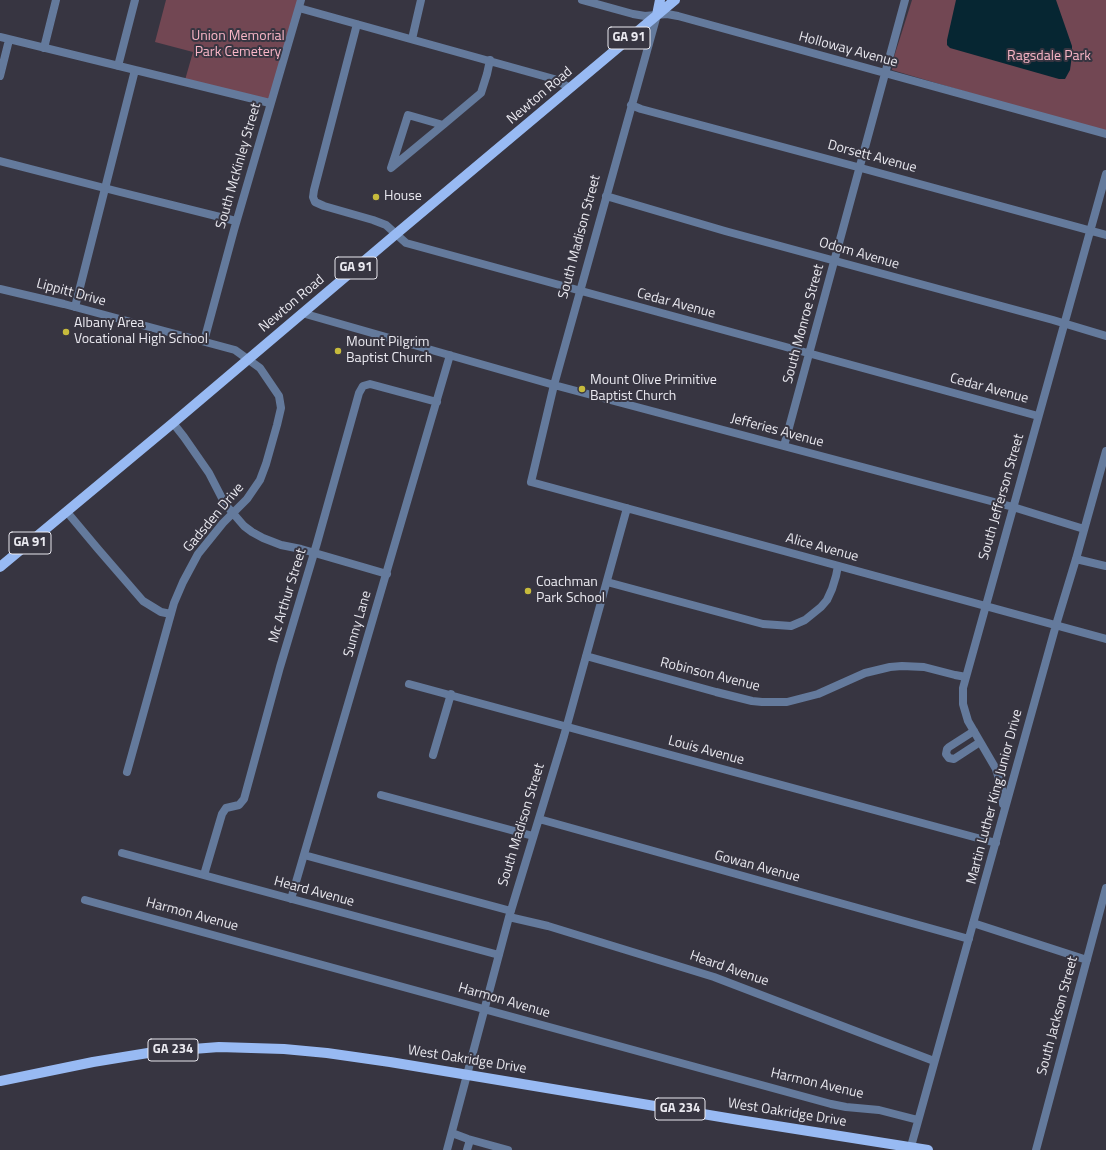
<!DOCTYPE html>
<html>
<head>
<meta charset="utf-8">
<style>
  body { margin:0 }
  canvas { display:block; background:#373541 }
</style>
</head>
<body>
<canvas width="1106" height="1150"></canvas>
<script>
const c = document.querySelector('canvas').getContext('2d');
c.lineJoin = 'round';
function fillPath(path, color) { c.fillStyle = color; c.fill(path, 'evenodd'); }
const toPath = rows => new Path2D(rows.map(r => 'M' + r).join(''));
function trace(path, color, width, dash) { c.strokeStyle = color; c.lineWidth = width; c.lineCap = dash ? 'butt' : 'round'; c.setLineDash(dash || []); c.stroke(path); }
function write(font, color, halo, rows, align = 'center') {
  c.font = font + ' "Titillium Web",sans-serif'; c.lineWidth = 4; c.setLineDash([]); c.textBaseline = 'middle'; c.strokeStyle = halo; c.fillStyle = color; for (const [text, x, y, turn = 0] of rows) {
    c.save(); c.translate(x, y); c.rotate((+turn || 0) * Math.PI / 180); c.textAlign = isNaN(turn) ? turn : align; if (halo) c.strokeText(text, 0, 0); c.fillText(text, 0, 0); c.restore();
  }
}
fillPath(toPath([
  [166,0,299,0,269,101,185,80,193,52,155,42],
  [912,0,1106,0,1106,133,892,70,894,57]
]), '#724753');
fillPath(toPath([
  [956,0,1056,0,1072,46,1072,55,1070,70,1065,79,1059,79,950,48,947,45,947,40]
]), '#062632');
trace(toPath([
  [582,0,633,14,645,16,667,14,678,16,1106,134],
  [299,8,554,79,570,88],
  [657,15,554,385,531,482,1106,639],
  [357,24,314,190,313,197,315,202,324,206,373,220,386,225,406,243,1038,416],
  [0,37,270,103],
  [412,39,421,0],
  [44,48,56,0],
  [118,66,135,0],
  [0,76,9,40],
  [631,105,641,109,850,165,1106,235],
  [408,115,443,125,391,168,395,156,408,115],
  [443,125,481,93,487,74,490,60],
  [0,161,116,191,236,221],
  [606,196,725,231,1053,320,1106,336],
  [0,289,64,304,235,350,260,368,279,396,281,408,277,425,266,464,260,480,247,499,223,523,198,554,183,582,174,603,127,772],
  [75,307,135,70],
  [302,313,554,385,1013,507,1084,529],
  [204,341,234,230,301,0],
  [173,423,184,437,209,473,225,504,244,526,252,532,263,538,281,545,301,549,387,574],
  [784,446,905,0],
  [67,512,98,549,143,601,161,612,171,614],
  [1076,559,1106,566],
  [607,582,763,624,791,626,805,620,821,607,827,600,832,589,836,576,838,566],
  [586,656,716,692,752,701,762,702,787,702,818,694,865,673,890,667,902,666,924,667,955,675,966,677],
  [409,684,996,843],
  [974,731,949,747,947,749,946,754,949,758,954,759,980,742],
  [433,755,451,694],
  [381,795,533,836],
  [1003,804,1002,789,996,769,968,721,963,704,963,688,1106,174],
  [539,819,969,939],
  [122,853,499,955],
  [304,855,511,911],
  [204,875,222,814,226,808,239,805,244,799,280,667,317,543,359,393,363,386,370,384,437,402],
  [291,899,450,355],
  [85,900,831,1104,846,1107,879,1110,918,1120],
  [509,917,548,926,714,977,934,1061],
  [973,923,1087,960],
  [452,1133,468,1139,508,1150],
  [447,1150,509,917,564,736,627,508],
  [467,1150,470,1140],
  [910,1150,1056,625,1076,559,1106,451],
  [1036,1150,1106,888]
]), '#647a9c', 8);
trace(toPath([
  [657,15,660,0],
  [0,567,173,423,396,234,675,0],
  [0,1081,93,1062,154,1052,219,1047,284,1049,327,1053,390,1062,739,1120,928,1150]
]), '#98baf3', 10);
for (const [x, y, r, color] of [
  [376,197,4,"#c7bb3c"],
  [66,332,4,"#c7bb3c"],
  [338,351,4,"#c7bb3c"],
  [582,389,4,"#c7bb3c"],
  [528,591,4,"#c7bb3c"]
]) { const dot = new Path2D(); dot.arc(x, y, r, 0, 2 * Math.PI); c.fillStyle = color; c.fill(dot); trace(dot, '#373541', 1.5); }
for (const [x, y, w] of [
  [629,38,42],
  [356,268,42],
  [30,543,42],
  [173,1050,50],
  [680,1109,50]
]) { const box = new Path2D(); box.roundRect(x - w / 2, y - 11, w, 22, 3); c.fillStyle = '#373541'; c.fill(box); trace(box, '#e9e8ef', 1); }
write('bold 13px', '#e9e8ef', null, [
  ["GA 91",629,38],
  ["GA 91",356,268],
  ["GA 91",30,543],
  ["GA 234",173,1050],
  ["GA 234",680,1109]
]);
write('14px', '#f9b6c7', '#373541', [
  ["Union Memorial",238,37],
  ["Park Cemetery",238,53],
  ["Ragsdale Park",1049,57]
]);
write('14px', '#e9e8ef', '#373541', [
  ["Holloway Avenue",848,50,15],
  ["Newton Road",540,96,-40],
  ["Dorsett Avenue",872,157,15],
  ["South McKinley Street",239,166,-74],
  ["South Madison Street",580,237,-75],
  ["Odom Avenue",859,254,16],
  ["Lippitt Drive",71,293,15],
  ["Newton Road",292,304,-40],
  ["Cedar Avenue",676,304,15],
  ["South Monroe Street",804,324,-75],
  ["Cedar Avenue",989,389,15],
  ["Jefferies Avenue",777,431,15],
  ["South Jefferson Street",1002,497,-74],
  ["Gadsden Drive",214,518,-50],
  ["Alice Avenue",822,548,15],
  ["Mc Arthur Street",288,596,-73],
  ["Sunny Lane",358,624,-74],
  ["Robinson Avenue",710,675,14],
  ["Louis Avenue",706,751,15],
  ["Martin Luther King Junior Drive",995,797,-75],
  ["South Madison Street",522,825,-73],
  ["Gowan Avenue",757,867,15],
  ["Heard Avenue",314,892,15],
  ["Harmon Avenue",192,915,15],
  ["Heard Avenue",729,969,19],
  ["Harmon Avenue",504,1001,16],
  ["South Jackson Street",1058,1016,-75],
  ["West Oakridge Drive",467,1060,9],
  ["Harmon Avenue",817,1084,13],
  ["West Oakridge Drive",787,1113,9]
]);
write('14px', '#e9e8ef', '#373541', [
  ["House",384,197],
  ["Albany Area",74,324],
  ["Vocational High School",74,340],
  ["Mount Pilgrim",346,343],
  ["Baptist Church",346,359],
  ["Mount Olive Primitive",590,381],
  ["Baptist Church",590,397],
  ["Coachman",536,583],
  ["Park School",536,599]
], 'left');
</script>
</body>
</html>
